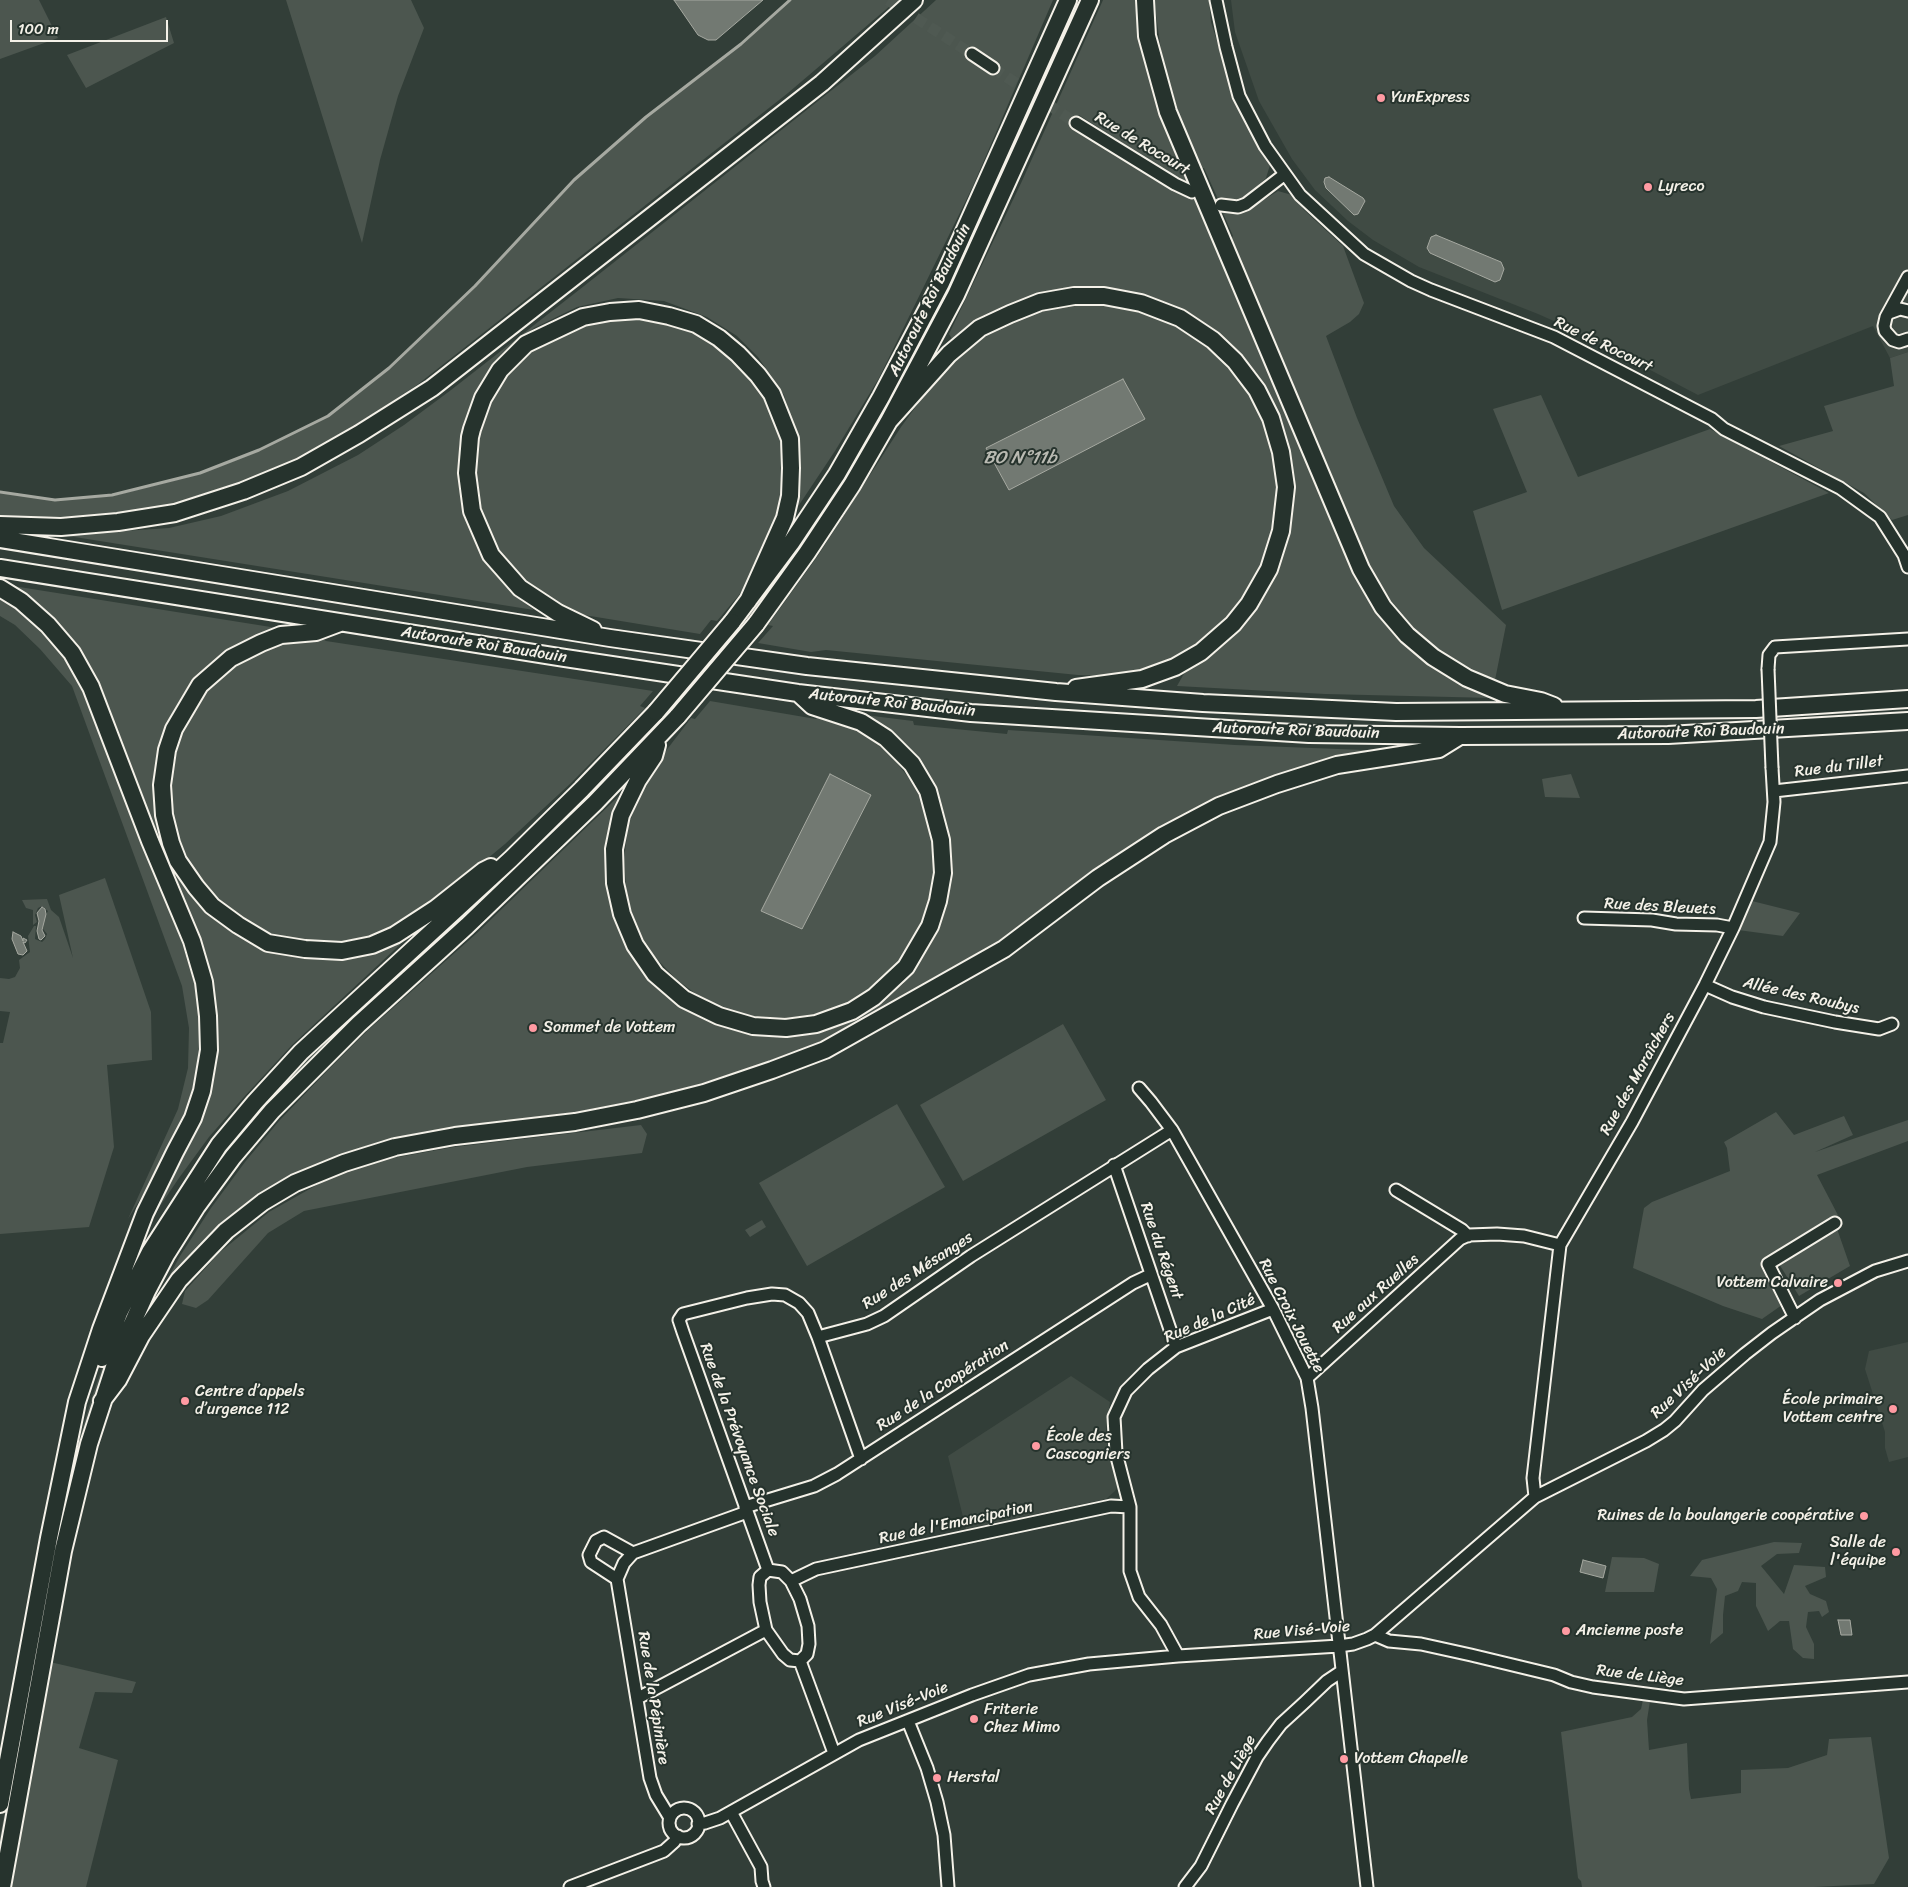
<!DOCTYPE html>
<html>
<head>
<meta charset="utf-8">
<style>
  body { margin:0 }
  #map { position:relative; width:1908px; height:1887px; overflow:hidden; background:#323e38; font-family:Sriracha,sans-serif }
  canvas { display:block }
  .scale { position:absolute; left:10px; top:20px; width:158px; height:22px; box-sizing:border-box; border:2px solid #f4f1e8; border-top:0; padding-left:6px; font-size:15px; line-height:18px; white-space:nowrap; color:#f4f1e8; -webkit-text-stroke:4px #26332d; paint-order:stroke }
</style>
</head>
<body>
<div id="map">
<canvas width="1908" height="1887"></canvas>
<div class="scale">100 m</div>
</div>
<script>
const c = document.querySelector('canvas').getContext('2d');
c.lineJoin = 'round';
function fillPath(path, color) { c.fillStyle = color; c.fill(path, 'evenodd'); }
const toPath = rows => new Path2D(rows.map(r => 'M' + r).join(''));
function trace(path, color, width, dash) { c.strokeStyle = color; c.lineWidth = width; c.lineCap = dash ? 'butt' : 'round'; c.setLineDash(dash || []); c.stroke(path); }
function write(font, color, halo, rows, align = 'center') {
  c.font = font + ' Sriracha,sans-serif'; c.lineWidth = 4; c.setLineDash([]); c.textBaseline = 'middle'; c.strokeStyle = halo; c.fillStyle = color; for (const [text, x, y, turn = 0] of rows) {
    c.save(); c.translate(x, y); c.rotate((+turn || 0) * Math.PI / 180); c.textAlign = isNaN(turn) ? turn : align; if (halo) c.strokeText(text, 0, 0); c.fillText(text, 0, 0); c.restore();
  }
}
fillPath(toPath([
  [1231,0,1908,0,1908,352,1890,358,1873,326,1698,395,1574,330,1538,314,1419,267,1373,240,1348,221,1315,190,1292,159,1259,101,1235,32],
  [1908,1342,1908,1457,1889,1462,1885,1448,1885,1432,1865,1369,1869,1351],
  [1071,1376,1110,1402,1105,1437,1119,1483,1115,1491,1106,1499,966,1529,948,1456]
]), '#404b44');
fillPath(toPath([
  [0,0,39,0,58,38,0,59],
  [286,0,411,0,424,28,398,96,380,160,362,243],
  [790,0,897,0,788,93,417,385,362,421,303,456,246,482,195,499,117,516,45,517,0,516,0,493,55,500,113,496,200,474,262,450,328,416,389,368,475,286,574,180,646,117,741,44],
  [936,0,1053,0,973,186,879,378,835,451,793,514,800,473,797,437,784,395,758,357,737,336,707,317,664,301,618,298,577,307,534,328,508,350,490,371,473,405,459,445,459,487,467,524,483,559,511,593,534,610,62,535,169,528,221,516,288,491,358,455,404,425,451,390,584,286,875,56],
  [1075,0,1082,0,950,291,893,402,846,481,801,548,746,623,739,623,841,478],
  [1103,0,1141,0,1180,153,1177,156,1188,183,1174,177,1079,115,1073,127,1171,188,1195,200,1207,227,1211,226,1380,609,1490,694,1493,698,1325,694,1177,686,1186,670,1247,619,1262,599,1277,568,1288,532,1277,415,1181,314,1074,292,957,339,952,339,949,334,1022,181],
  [1154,0,1209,0,1211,22,1236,102,1270,165,1266,178,1256,188,1237,202,1218,199,1204,168,1201,168,1179,114,1162,58],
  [166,17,174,43,86,88,67,55],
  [1278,191,1292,195,1304,210,1343,246,1364,303,1359,314,1350,322,1326,336,1357,418,1394,506,1424,548,1506,625,1495,680,1468,667,1439,649,1413,627,1389,598,1372,570,1231,239,1233,236,1223,213,1232,214,1246,211],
  [1075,304,1100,304,1134,310,1162,320,1193,335,1217,354,1250,395,1262,419,1274,458,1277,487,1274,523,1268,548,1254,580,1239,605,1200,642,1174,658,1142,671,1114,676,1078,675,826,650,811,652,758,643,773,626,768,625,817,557,901,427,930,387,954,361,977,341,995,330,1021,317,1046,309],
  [644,314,713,338,761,386,781,432,786,476,777,522,755,569,739,595,717,621,711,620,700,634,578,614,561,607,525,582,510,566,495,543,485,521,477,492,475,469,477,441,482,419,492,397,506,376,520,359,538,344,579,322],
  [1908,352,1908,515,1892,520,1864,493,1779,446,1833,431,1824,406,1894,386,1890,358],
  [1541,395,1578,477,1710,429,1829,493,1502,610,1473,511,1527,492,1493,409],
  [13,586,277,628,250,638,223,654,201,674,181,699,167,727,173,867,193,897,214,919,236,935,264,949,292,956,316,959,347,959,373,953,406,939,292,1045,243,1098,209,1137,179,1178,158,1209,140,1242,194,1128,213,1013,98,689],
  [0,596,9,602,44,631,63,654,83,686,183,946,195,986,199,1018,199,1046,198,1066,193,1091,181,1125,154,1177,128,1219,178,1109,188,1068,189,1028,182,986,72,686,40,649,15,625,0,616],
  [319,637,326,641,653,691,640,706,645,708,571,783,505,844,452,888,383,935,326,946,274,936,253,928,216,901,185,859,177,838,171,812,169,783,178,738,201,696,236,662,275,643],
  [710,701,816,719,818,715,839,720,865,734,891,755,908,777,921,799,930,824,934,851,934,882,928,907,916,938,900,962,877,984,851,1002,820,1013,787,1018,753,1016,723,1008,696,994,676,979,655,957,641,936,631,909,626,888,624,859,628,827,646,777,691,718,695,719],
  [663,713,670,714,591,797,267,1107,115,1346,0,1865,0,1837,65,1497,77,1447,92,1397,110,1345,131,1298,223,1149,304,1058],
  [865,715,913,721,914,725,1007,734,1008,730,1235,745,1390,751,1187,818,1004,944,910,997,813,1045,744,1070,663,1095,575,1112,427,1131,380,1141,332,1158,297,1174,223,1225,189,1258,161,1291,180,1256,211,1208,245,1162,279,1121,326,1072,367,1031,477,933,624,791,612,817,606,850,606,877,610,902,624,941,642,969,657,987,680,1005,706,1020,739,1032,770,1036,804,1034,829,1029,855,1018,903,984,918,963,933,939,944,907,942,815],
  [1571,774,1580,798,1545,797,1542,779],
  [105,878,151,1012,152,1060,107,1065,114,1147,89,1227,0,1234,0,1043,3,1043,10,1012,0,1011,0,978,9,979,15,977,20,968,19,960,30,952,28,936,34,926,36,926,35,939,42,942,45,939,47,934,43,929,44,918,48,911,42,906,38,908,35,915,37,922,33,925,33,910,26,908,22,900,47,899,51,910,59,917,73,958,59,895],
  [1752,901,1800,913,1783,936,1738,930],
  [1063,1024,1106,1100,963,1181,920,1105],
  [897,1104,945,1187,807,1266,759,1183],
  [1776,1112,1794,1135,1844,1116,1853,1135,1815,1152,1908,1120,1908,1141,1817,1175,1840,1219,1835,1223,1850,1266,1799,1296,1779,1264,1768,1264,1765,1267,1782,1305,1762,1319,1723,1306,1633,1268,1644,1208,1652,1202,1730,1171,1727,1148,1724,1142],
  [641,1125,647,1134,642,1153,527,1167,304,1211,268,1233,208,1300,196,1308,182,1304,185,1291,219,1253,269,1212,322,1182,353,1169,382,1160,454,1147],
  [762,1220,766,1227,750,1237,745,1230],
  [1774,1542,1802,1543,1799,1553,1777,1554,1761,1566,1784,1594,1794,1565,1825,1567,1826,1577,1805,1586,1810,1594,1826,1601,1829,1612,1822,1617,1819,1611,1808,1612,1806,1627,1814,1644,1814,1659,1803,1658,1793,1649,1789,1621,1780,1621,1768,1631,1756,1606,1756,1583,1742,1582,1738,1591,1725,1596,1723,1615,1723,1633,1710,1644,1717,1589,1711,1578,1690,1576,1702,1560],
  [1612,1557,1644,1558,1659,1564,1654,1592,1605,1592],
  [50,1662,136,1682,132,1693,95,1692,79,1748,118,1760,86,1887,10,1887],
  [1643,1700,1650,1701,1647,1720,1649,1750,1687,1743,1689,1789,1691,1799,1741,1793,1741,1770,1788,1768,1827,1755,1829,1739,1871,1737,1889,1858,1874,1884,1814,1887,1582,1887,1581,1881,1578,1878,1561,1732,1632,1717,1641,1709]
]), '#4c564f');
const water = toPath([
  [674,0,763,0,716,40,708,40,698,35,674,0],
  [1329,177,1363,198,1365,201,1358,214,1354,215,1326,188,1324,182,1325,178,1329,177],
  [1436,235,1501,262,1504,269,1500,280,1495,282,1430,253,1427,248,1431,237,1436,235],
  [1123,379,1145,419,1009,490,986,448,1123,379],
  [830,774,871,795,802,929,761,911,830,774],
  [42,907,45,909,46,914,42,930,45,936,41,940,39,939,37,931,39,921,37,913,42,907],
  [13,932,21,936,23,941,23,938,27,940,25,943,23,942,27,951,23,955,18,954,12,939,13,932],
  [1583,1560,1606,1566,1603,1578,1580,1572,1583,1560],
  [1838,1620,1850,1620,1852,1635,1841,1635,1838,1620]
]);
fillPath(water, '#727972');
trace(water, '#a6a9a1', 1);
trace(toPath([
  [0,492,55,500,112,495,200,473,259,450,328,416,389,368,475,286,574,180,646,117,741,44,790,0]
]), '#a6a9a1', 3);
trace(toPath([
  [888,0,972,54],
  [993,68,1076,123]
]), '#4f5952', 11, [11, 5.5]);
const minor = toPath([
  [1216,0,1226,47,1239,96,1265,146,1300,195,1364,254,1411,281,1431,290,1554,337,1712,419,1724,429,1840,488,1880,517,1904,555,1908,567],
  [972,54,993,68],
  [1076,123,1175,184,1192,192],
  [1221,205,1238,207,1246,204,1285,174],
  [1908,277,1886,317,1884,326,1885,331,1893,340,1899,342,1908,339],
  [1889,313,1900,309,1908,311],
  [1768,669,1769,655,1775,647,1908,639],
  [1774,791,1908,776],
  [1584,918,1652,920,1676,924,1717,925,1733,928],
  [1705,985,1732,997,1764,1007,1835,1022,1879,1029,1892,1024],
  [1139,1088,1151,1102,1172,1130,1273,1309,1307,1378,1312,1408,1367,1887],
  [1114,1165,1176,1347],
  [1396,1190,1462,1230,1468,1236],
  [1795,1318,1768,1264,1835,1223],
  [818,1337,867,1324,884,1316,971,1256,1172,1130],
  [1307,1378,1460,1239,1469,1235,1497,1234,1524,1236,1560,1245],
  [1535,1497,1533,1478,1560,1245,1632,1122,1705,985,1733,928,1770,842,1774,802,1772,768],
  [745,1507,814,1486,837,1474,1133,1283,1150,1275],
  [768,1570,683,1332,679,1320,683,1314,747,1298,772,1294,785,1295,799,1303,808,1313,818,1337,861,1459],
  [768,1570,782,1572,791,1581,800,1599,808,1626,809,1644,807,1654,800,1661,790,1660,783,1654,766,1630,760,1602,759,1585,760,1577,768,1570],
  [617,1579,591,1562,589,1555,596,1541,604,1537,633,1553],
  [791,1581,816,1569,1111,1506,1130,1507],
  [1375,1635,1389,1641,1421,1644,1471,1655,1554,1675,1571,1682,1593,1687,1684,1699,1908,1682],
  [1178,1656,1161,1625,1139,1597,1130,1571,1130,1507,1116,1453,1114,1417,1126,1391,1148,1369,1176,1347,1273,1309],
  [800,1661,834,1753],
  [638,1698,766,1630],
  [908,1721,927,1768,937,1802,944,1835,948,1887],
  '669 1823a15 15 0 1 1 30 0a15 15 0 1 1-30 0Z',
  [731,1812,761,1867,762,1881,764,1887],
  [670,1818,656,1795,650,1778,617,1579,624,1563,633,1553,747,1512],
  [698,1824,705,1823,720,1818,859,1740,972,1695,1029,1675,1089,1664,1178,1656,1339,1646,1353,1644,1367,1639,1375,1635,1535,1497,1646,1441,1664,1430,1675,1421,1703,1390,1745,1354,1772,1333,1820,1300,1875,1271,1908,1261],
  [570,1887,664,1851,674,1842,678,1836],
  [1185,1887,1201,1866,1232,1804,1257,1757,1268,1741,1281,1724,1305,1702,1327,1681,1342,1671]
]);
const highway = toPath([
  [1145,0,1147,36,1168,112,1361,569,1383,607,1407,635,1433,657,1467,678,1505,694,1541,701,1554,706],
  [889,421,949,354,980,328,1010,314,1040,302,1074,296,1104,296,1141,303,1180,318,1213,340,1235,361,1257,390,1271,418,1281,452,1286,487,1281,531,1269,569,1249,604,1233,624,1201,652,1175,667,1142,679,1076,688],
  [0,525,61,527,118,522,175,513,243,491,301,467,359,434,432,388,822,83,914,0],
  [0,539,610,638,807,666,1056,692,1203,703,1396,712,1756,709,1908,699],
  [0,568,565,658,798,693,971,713,1309,734,1460,736,1668,735,1908,721],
  [0,588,21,601,48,625,72,653,91,687,150,841,192,941,204,982,208,1016,209,1050,202,1091,193,1118,175,1152,145,1213,101,1329,77,1402,49,1538,0,1804],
  [732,622,791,543,837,474,881,397,941,283,1068,0],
  [340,623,316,632,281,635,261,643,231,658,200,685,174,729,167,750,162,785,164,815,171,843,178,861,196,887,212,906,238,925,268,943,305,949,342,951,372,945,395,935,435,909,483,871,491,867],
  [756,624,807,553,852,485,889,421,956,295,1090,0],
  [593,630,558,613,520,588,491,555,472,511,467,473,470,437,472,429,483,398,500,370,526,344,583,317,610,312,639,310,669,316,696,324,719,338,738,354,758,375,772,394,790,439,791,468,790,496,785,518,748,601],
  [657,745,654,756,638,780,621,815,614,849,615,883,622,914,635,945,655,974,684,999,719,1016,753,1026,786,1028,816,1024,852,1011,874,997,906,967,930,926,938,901,943,873,941,840,928,791,912,764,886,738,861,722,812,706,798,693],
  [102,1358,119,1313,150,1252,219,1145,255,1102,301,1052,511,859,582,789,656,712],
  [102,1401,118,1380,141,1336,179,1280,226,1231,263,1202,295,1183,344,1163,395,1147,455,1136,575,1122,637,1110,704,1093,772,1070,825,1050,1004,949,1098,878,1164,835,1219,806,1277,784,1337,765,1439,749,1460,736],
  [2,1887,63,1551,89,1444,118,1355,147,1291,166,1255,197,1206,233,1157,272,1111,359,1024,467,926,595,803,678,716]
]);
trace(minor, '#f4f1e8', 15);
trace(highway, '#f4f1e8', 20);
trace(minor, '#26332d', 11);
trace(highway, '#26332d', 16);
const minorBridge = toPath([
  [1768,669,1772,768]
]);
const highwayBridge = toPath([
  [656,712,732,622],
  [678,716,756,624]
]);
trace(minorBridge, '#f4f1e8', 15, []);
trace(highwayBridge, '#f4f1e8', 20, []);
trace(minorBridge, '#26332d', 11);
trace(highwayBridge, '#26332d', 16);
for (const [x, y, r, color] of [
  [1381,98,5,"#ff9aa2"],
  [1648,187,5,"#ff9aa2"],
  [533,1028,5,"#ff9aa2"],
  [1838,1283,5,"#ff9aa2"],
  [185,1401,5,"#ff9aa2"],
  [1893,1409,5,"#ff9aa2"],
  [1036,1446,5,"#ff9aa2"],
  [1864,1516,5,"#ff9aa2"],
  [1896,1552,5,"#ff9aa2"],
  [1566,1631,5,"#ff9aa2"],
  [974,1719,5,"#ff9aa2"],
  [1344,1759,5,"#ff9aa2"],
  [937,1778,5,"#ff9aa2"]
]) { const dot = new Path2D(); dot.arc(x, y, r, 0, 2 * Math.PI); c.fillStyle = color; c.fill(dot); trace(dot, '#26332d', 2); }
write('16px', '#f4f1e8', '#26332d', [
  ["YunExpress",1391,98],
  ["Lyreco",1658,187],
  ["Sommet de Vottem",543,1028],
  ["Vottem Calvaire",1828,1283,"right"],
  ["Centre d’appels",195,1392],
  ["d’urgence 112",195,1410],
  ["École primaire",1883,1400,"right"],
  ["Vottem centre",1883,1418,"right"],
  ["École des",1046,1437],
  ["Cascogniers",1046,1455],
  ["Ruines de la boulangerie coopérative",1854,1516,"right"],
  ["Salle de",1886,1543,"right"],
  ["l'équipe",1886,1561,"right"],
  ["Ancienne poste",1576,1631],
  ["Friterie",984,1710],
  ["Chez Mimo",984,1728],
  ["Vottem Chapelle",1354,1759],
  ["Herstal",947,1778]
], 'left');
write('16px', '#f4f1e8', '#26332d', [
  ["Rue de Rocourt",1142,144,31],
  ["Autoroute Roi Baudouin",930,300,-64],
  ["Rue de Rocourt",1603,345,26],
  ["Autoroute Roi Baudouin",484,645,9],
  ["Autoroute Roi Baudouin",892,703,6],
  ["Autoroute Roi Baudouin",1296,731,2],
  ["Autoroute Roi Baudouin",1701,732,-2],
  ["Rue du Tillet",1839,767,-7],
  ["Rue des Bleuets",1660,907,3],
  ["Allée des Roubys",1801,996,13],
  ["Rue des Maraîchers",1638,1074,-61],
  ["Rue du Régent",1161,1251,71],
  ["Rue des Mésanges",918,1271,-33],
  ["Rue aux Ruelles",1376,1294,-42],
  ["Rue Croix Jouette",1291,1316,63],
  ["Rue de la Cité",1210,1319,-24],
  ["Rue Visé-Voie",1689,1383,-43],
  ["Rue de la Coopération",943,1386,-33],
  ["Rue de la Prévoyance Sociale",739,1440,70],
  ["Rue de l'Emancipation",956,1523,-12],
  ["Rue Visé-Voie",1302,1631,-5],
  ["Rue de Liège",1640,1676,7],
  ["Rue de la Pépinière",653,1698,81],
  ["Rue Visé-Voie",903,1705,-22],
  ["Rue de Liège",1231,1775,-61]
]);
write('italic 18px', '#babbb3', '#26332d', [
  ["BO N°11b",1020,458]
]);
</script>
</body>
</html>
